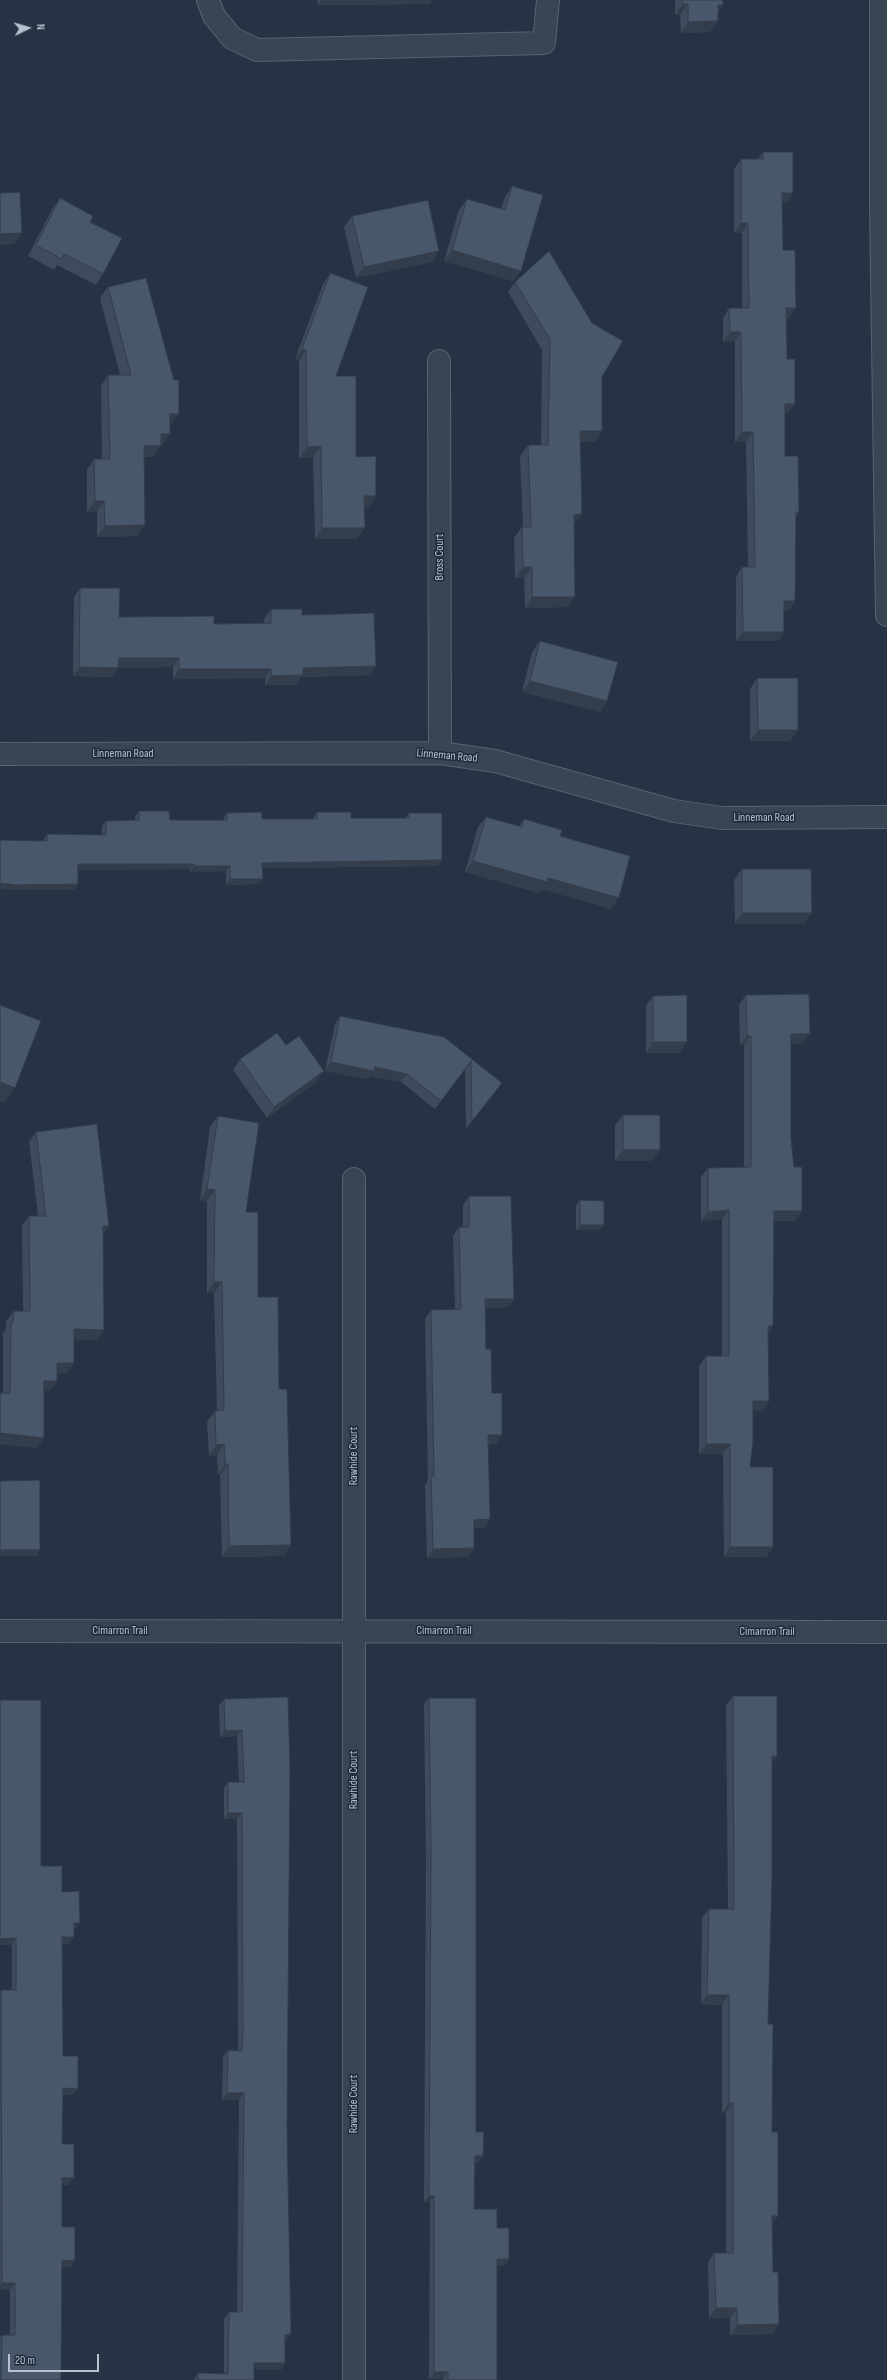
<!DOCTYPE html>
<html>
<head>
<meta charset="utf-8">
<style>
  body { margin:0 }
  #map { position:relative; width:887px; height:2380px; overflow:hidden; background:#253344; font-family:"Sofia Sans Condensed",sans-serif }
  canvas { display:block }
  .north { position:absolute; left:8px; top:8px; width:40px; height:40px; -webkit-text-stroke:3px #1e2a39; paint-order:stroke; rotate:85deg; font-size:11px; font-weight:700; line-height:16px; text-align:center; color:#b7c0cd }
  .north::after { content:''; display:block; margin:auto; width:14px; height:18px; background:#b7c0cd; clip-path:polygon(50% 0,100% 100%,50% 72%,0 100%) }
  .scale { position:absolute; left:8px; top:2354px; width:91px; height:18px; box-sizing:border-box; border:2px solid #b7c0cd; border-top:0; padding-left:5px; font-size:12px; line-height:14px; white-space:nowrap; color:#b7c0cd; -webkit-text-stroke:3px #1e2a39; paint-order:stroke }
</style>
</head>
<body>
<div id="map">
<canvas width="887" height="2380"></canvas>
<div class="north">N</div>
<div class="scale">20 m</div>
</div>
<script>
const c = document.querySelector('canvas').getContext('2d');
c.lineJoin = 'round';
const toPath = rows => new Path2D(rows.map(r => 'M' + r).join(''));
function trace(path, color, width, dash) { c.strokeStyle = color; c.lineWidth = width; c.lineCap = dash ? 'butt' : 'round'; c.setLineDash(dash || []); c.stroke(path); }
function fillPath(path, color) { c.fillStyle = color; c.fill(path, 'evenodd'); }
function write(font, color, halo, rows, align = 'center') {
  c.font = font + ' "Sofia Sans Condensed",sans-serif'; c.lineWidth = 3; c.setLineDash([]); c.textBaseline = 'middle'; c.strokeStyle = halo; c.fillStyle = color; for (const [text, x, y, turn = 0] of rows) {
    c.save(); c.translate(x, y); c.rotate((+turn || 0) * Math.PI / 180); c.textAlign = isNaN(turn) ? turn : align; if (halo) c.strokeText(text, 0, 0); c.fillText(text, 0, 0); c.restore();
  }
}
const minor = toPath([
  [208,0,214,16,232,38,257,50,544,43,548,0],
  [881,0,881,205,887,615],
  [439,361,440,753],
  [0,754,440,753,495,761,674,811,722,818,887,817],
  [354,1179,354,2380],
  [0,1631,887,1632]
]);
trace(minor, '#586371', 24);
trace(minor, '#3a4554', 22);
fillPath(toPath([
  [317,0,432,0,429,4,318,5],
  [675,0,723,0,723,5,718,13,710,32,681,33,680,15,675,15],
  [763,152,787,203,782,203,783,250,796,308,789,318,787,318,787,359,795,404,788,413,785,413,785,456,799,512,796,516,795,601,789,610,784,611,778,641,736,641,736,577,742,567,748,567,746,442,735,442,735,341,723,342,723,318,729,308,742,308,742,233,734,233,734,169,741,159,758,159],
  [512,186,521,271,513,281,444,261,459,210,467,199,501,209,505,197],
  [60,198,90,222,103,274,96,285,57,265,54,270,28,256,52,209],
  [352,216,439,251,432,262,356,278,344,227],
  [330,273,336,376,356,457,376,496,368,507,364,507,365,528,357,539,315,539,313,457,299,458,299,361,295,359,323,284],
  [515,282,602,377,602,431,595,442,580,442,582,514,574,525,567,607,525,608,524,578,515,578,514,538,522,527,523,527,520,456,528,445,541,445,542,350,508,292],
  [108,287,171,424,170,424,162,445,161,445,153,457,144,457,137,536,97,537,97,512,87,512,87,470,94,459,102,459,101,386,108,375,120,375,100,298],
  [80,588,119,617,214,624,264,623,264,619,271,609,302,615,376,666,370,675,301,677,296,685,265,685,265,678,173,679,173,667,118,668,112,677,73,676,74,597],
  [540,641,607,701,600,712,522,692,532,652],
  [757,678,790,741,750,741,750,689],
  [139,811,170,820,223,820,223,819,227,813,262,819,313,819,313,818,317,812,351,818,405,818,409,813,438,866,263,868,263,879,259,884,226,885,226,871,190,872,190,869,78,870,74,890,13,890,47,834,102,835,102,826,106,821,135,820,135,817],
  [486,817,519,826,524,819,560,836,611,909,542,889,539,893,465,872,478,827],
  [742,869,804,924,735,924,734,880],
  [746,995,803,1043,791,1044,791,1138,795,1221,774,1221,773,1326,768,1332,769,1401,762,1411,753,1411,750,1467,773,1547,766,1557,724,1557,723,1454,699,1454,699,1366,706,1356,722,1356,722,1219,701,1221,701,1177,708,1168,744,1167,744,1045,740,1045,739,1005],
  [653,996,680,1053,646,1053,646,1006],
  [340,1016,444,1037,502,1083,466,1129,465,1070,435,1109,401,1082,371,1076,368,1079,325,1071,335,1024],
  [286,1045,316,1082,267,1118,233,1070,240,1059],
  [623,1115,652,1161,615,1161,615,1126],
  [218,1116,246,1212,258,1297,279,1389,284,1556,222,1557,220,1475,218,1475,217,1455,209,1456,207,1422,215,1411,217,1411,214,1293,207,1293,207,1201,200,1200,210,1127],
  [36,1132,109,1226,103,1234,104,1330,97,1340,74,1339,67,1373,57,1373,57,1381,49,1391,44,1391,37,1448,0,1444,0,1393,3,1393,3,1333,6,1329,6,1321,14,1311,23,1311,22,1226,29,1216,38,1216,29,1142],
  [469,1196,514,1299,508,1307,485,1308,486,1349,492,1393,496,1444,488,1444,490,1519,484,1528,474,1528,474,1548,468,1557,427,1558,425,1485,428,1480,425,1319,431,1310,455,1310,453,1236,459,1227,463,1227,463,1205],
  [580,1200,600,1230,576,1230,576,1206],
  [733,1696,777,1756,772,1763,768,2024,772,2132,778,2216,772,2224,773,2272,779,2324,772,2334,730,2335,730,2318,709,2318,708,2263,714,2253,726,2253,726,2113,722,2113,722,2005,701,2004,702,1918,709,1909,728,1909,726,1706],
  [288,1697,287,2127,291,2334,286,2341,285,2341,285,2363,281,2370,254,2369,254,2380,194,2380,198,2373,224,2374,224,2319,229,2312,237,2312,239,2100,222,2100,223,2057,228,2050,238,2051,238,2037,237,1819,224,1819,224,1788,228,1782,239,1782,237,1736,220,1737,219,1705,224,1699],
  [429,1698,476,2132,478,2163,474,2163,474,2209,497,2228,509,2259,504,2266,497,2266,497,2380,443,2380,443,2379,429,2379,430,2202,424,2202,426,1860,424,1704],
  [0,1700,41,1866,62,1892,80,1923,74,1929,74,1937,69,1944,62,1944,63,2056,73,2095,63,2095,62,2144,69,2185,62,2185,62,2227,75,2260,70,2267,62,2267,61,2380,0,2380,0,2337,2,2335,10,2335,10,2290,0,2290,0,1991,1,1990,12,1990,12,1945,0,1945]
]), '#3f4b5c');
fillPath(toPath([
  [321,0,432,0,429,4,318,5],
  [683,4,688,4,680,15,675,15],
  [718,5,723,5,716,16],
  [718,21,710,32,681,33,688,22],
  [782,193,793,193,787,203,776,203],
  [741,223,748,223,742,233,734,233],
  [22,233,14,244,0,245,0,234],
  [452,250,521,271,513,281,444,261],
  [439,251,432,262,356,278,364,267],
  [786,308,796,308,789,318,780,318],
  [730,332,741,332,735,341,723,342],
  [302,349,306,350,299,361,295,359],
  [785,404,795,404,788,413,778,413],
  [170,414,179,414,171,424,163,425],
  [580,431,602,431,595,442,572,442],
  [742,432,753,432,746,442,735,442],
  [161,434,170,434,162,445,153,445],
  [144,446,161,446,153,457,136,457],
  [321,446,313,457,299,458,307,447],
  [364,496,376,496,368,507,356,507],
  [95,501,104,501,97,512,87,512],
  [582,514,574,525,566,525,574,515],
  [145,525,137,536,97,537,105,526],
  [322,528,365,528,357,539,315,539],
  [523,567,532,567,524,578,515,578],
  [532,597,575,597,567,607,525,608],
  [784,601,795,601,789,610,778,611],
  [743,632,784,632,778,641,736,641],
  [119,658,179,658,173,667,112,668],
  [376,666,370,675,301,677,296,685,265,685,271,676,303,668],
  [79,667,118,668,112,677,73,676],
  [179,669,271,669,265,678,173,679],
  [530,681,607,701,600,712,522,692],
  [758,730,798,730,790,741,750,741],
  [442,860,438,866,259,868,262,863],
  [473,861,548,878,619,898,611,909,542,889,539,893,465,872],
  [78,864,194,864,190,869,74,870],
  [194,866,230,866,226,871,190,872],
  [230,879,263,879,259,884,226,885],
  [0,883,78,884,74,890,13,890,0,889],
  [742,913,812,913,804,924,735,924],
  [791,1034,810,1034,803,1043,784,1044],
  [747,1036,751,1036,744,1045,740,1045],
  [653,1042,687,1042,680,1053,646,1053],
  [471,1061,465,1070,435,1109],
  [331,1062,375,1067,407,1074,401,1082,371,1076,368,1079,325,1071],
  [324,1071,316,1082,267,1118,274,1107],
  [0,1082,15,1088,4,1104,0,1102],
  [502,1083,496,1091,466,1129,472,1121],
  [623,1150,660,1150,652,1161,615,1161],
  [207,1189,215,1190,207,1201,200,1200],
  [729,1210,722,1219,701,1221,708,1212],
  [774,1211,802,1211,795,1221,767,1221],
  [580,1225,604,1225,600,1230,576,1230],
  [103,1226,109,1226,101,1237],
  [214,1282,222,1282,214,1293,207,1293],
  [485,1299,514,1299,508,1307,479,1308],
  [768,1326,773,1326,766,1335],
  [74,1329,104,1330,97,1340,66,1339],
  [57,1363,74,1363,67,1373,50,1373],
  [44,1381,57,1381,49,1391,37,1391],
  [753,1401,769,1401,762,1411,746,1411],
  [0,1433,44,1438,37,1448,0,1444],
  [488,1435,502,1435,496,1444,482,1444],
  [224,1444,217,1455,209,1456,216,1445],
  [706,1444,730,1444,723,1454,699,1454],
  [225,1464,228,1464,220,1475,218,1475],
  [490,1519,484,1528,468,1528,474,1520],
  [291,1545,284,1556,222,1557,229,1546],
  [730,1547,773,1547,766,1557,724,1557],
  [474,1548,468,1557,427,1558,433,1549],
  [0,1550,40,1550,37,1556,0,1556],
  [242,1730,237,1736,220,1737,225,1731],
  [772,1756,777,1756,770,1765],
  [228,1813,242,1813,237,1819,224,1819],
  [74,1923,80,1923,75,1929,69,1930],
  [62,1937,74,1937,69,1944,57,1944],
  [16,1938,12,1945,0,1945,0,1939],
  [707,1995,729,1995,722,2005,701,2004],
  [63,2088,78,2089,73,2095,58,2095],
  [227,2093,244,2093,239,2100,222,2100],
  [729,2103,733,2103,726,2113,722,2113],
  [475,2156,483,2156,478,2163,470,2163],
  [62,2178,74,2178,69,2185,58,2184],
  [429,2196,434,2196,430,2202,424,2202],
  [772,2216,778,2216,771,2225],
  [497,2259,509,2259,504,2266,492,2266],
  [75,2260,70,2267,57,2267,62,2261],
  [2,2283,15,2283,10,2290,0,2290,0,2285],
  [716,2308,737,2308,730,2318,709,2318],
  [779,2324,772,2334,730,2335,737,2325],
  [291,2334,286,2341,281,2341,285,2335],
  [254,2363,285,2363,281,2370,250,2369],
  [434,2372,448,2372,443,2379,429,2379]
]), '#333d4b');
const building = toPath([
  [682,0,723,0,723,5,718,5,718,21,688,22,688,4,683,4,682,0],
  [763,152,793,152,793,193,782,193,783,250,795,250,796,308,786,308,787,359,795,359,795,404,785,404,785,456,798,456,799,512,796,512,795,601,784,601,784,632,743,632,742,567,755,567,753,432,742,432,741,332,730,332,729,308,749,308,748,223,741,223,741,159,763,159,763,152],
  [512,186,543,195,521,271,452,250,467,199,505,210,512,186],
  [20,192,22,233,0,234,0,193,20,192],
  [60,198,93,216,90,222,122,238,103,274,64,254,62,259,36,245,60,198],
  [428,200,439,251,364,267,352,216,428,200],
  [549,251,592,323,623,341,602,377,602,431,580,431,582,514,574,515,575,597,532,597,532,567,523,567,522,527,531,527,528,445,548,445,550,339,515,282,549,251],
  [330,273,368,287,336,376,356,376,356,457,376,456,376,496,364,496,365,528,322,528,321,446,307,447,306,350,302,349,330,273],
  [146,278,174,380,179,380,179,414,170,414,170,434,161,434,161,446,144,446,145,525,105,526,104,501,95,501,94,459,110,459,108,375,131,375,108,287,146,278],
  [80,588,120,588,119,617,214,616,214,624,271,623,271,609,302,609,302,615,374,613,376,666,303,668,303,675,271,676,271,669,179,669,179,658,119,658,118,668,79,667,80,588],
  [540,641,618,662,607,701,530,681,540,641],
  [757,678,798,678,798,730,758,730,757,678],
  [139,811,169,811,170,820,227,820,227,813,262,812,262,819,317,819,317,812,351,812,351,818,409,818,409,813,442,813,442,860,262,863,263,879,230,879,230,866,194,866,194,864,78,864,78,884,16,885,0,883,0,840,47,841,47,834,106,835,106,821,139,820,139,811],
  [486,817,522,827,524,819,562,830,560,836,630,856,619,898,548,878,547,882,473,861,486,817],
  [742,869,811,869,812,913,742,913,742,869],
  [809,994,810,1034,791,1034,791,1138,794,1167,802,1167,802,1211,774,1211,773,1326,768,1326,769,1401,753,1401,753,1441,750,1467,773,1467,773,1547,730,1547,730,1444,706,1444,706,1356,729,1356,729,1210,708,1212,708,1168,751,1167,751,1036,747,1036,746,995,809,994],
  [687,995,687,1042,653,1042,653,996,687,995],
  [0,1005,41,1021,15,1088,0,1082,0,1005],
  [340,1016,444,1037,502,1083,472,1121,471,1061,441,1101,407,1074,375,1067,374,1071,331,1062,340,1016],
  [277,1033,286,1045,299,1036,324,1071,274,1107,240,1059,277,1033],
  [623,1115,660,1115,660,1150,623,1150,623,1115],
  [218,1116,259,1123,246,1212,258,1212,258,1297,278,1297,279,1389,287,1389,291,1545,229,1546,228,1464,225,1464,224,1444,216,1445,215,1411,224,1410,222,1282,214,1282,215,1190,207,1189,218,1116],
  [97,1124,109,1226,103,1226,104,1330,74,1329,74,1363,57,1363,57,1381,44,1381,44,1438,0,1433,0,1393,10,1393,11,1323,13,1322,14,1311,30,1311,29,1216,46,1216,36,1132,97,1124],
  [469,1196,511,1196,514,1299,485,1299,486,1349,491,1349,492,1393,502,1393,502,1435,488,1435,490,1519,474,1520,474,1548,433,1549,431,1476,434,1476,431,1310,461,1309,459,1227,469,1227,469,1196],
  [580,1200,604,1201,604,1225,580,1225,580,1200],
  [40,1480,40,1550,0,1550,0,1481,40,1480],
  [733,1696,777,1696,777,1756,772,1756,772,1876,768,2024,773,2024,772,2132,778,2132,778,2216,772,2216,773,2272,778,2272,779,2324,737,2325,737,2308,716,2308,714,2253,733,2253,733,2103,729,2103,729,1995,707,1995,709,1909,734,1909,733,1696],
  [288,1697,290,1768,287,2127,291,2334,285,2335,285,2363,254,2363,254,2380,198,2380,198,2373,228,2374,229,2312,242,2312,244,2093,227,2093,228,2050,242,2051,243,2031,242,1813,228,1813,228,1782,244,1782,242,1730,225,1731,224,1699,288,1697],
  [429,1698,476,1698,476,2132,484,2132,483,2156,475,2156,474,2209,497,2209,497,2228,509,2228,509,2259,497,2259,497,2380,448,2380,448,2372,434,2372,434,2196,429,2196,431,1853,429,1698],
  [0,1700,41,1700,41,1866,62,1866,62,1892,79,1891,80,1923,74,1923,74,1937,62,1937,63,2056,78,2056,78,2089,63,2088,62,2144,74,2144,74,2178,62,2178,62,2227,75,2227,75,2260,62,2261,61,2380,1,2380,2,2335,15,2335,15,2283,2,2283,1,1990,16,1990,16,1938,0,1939,0,1700]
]);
fillPath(building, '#49576b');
trace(building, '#333d4b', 1);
write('12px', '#b7c0cd', '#1e2a39', [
  ["Bross Court",440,557,-90],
  ["Linneman Road",123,754],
  ["Linneman Road",447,756,5],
  ["Linneman Road",764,818],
  ["Rawhide Court",354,1456,-90],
  ["Cimarron Trail",120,1631],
  ["Cimarron Trail",444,1631],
  ["Cimarron Trail",767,1632],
  ["Rawhide Court",354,1780,-90],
  ["Rawhide Court",354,2104,-90]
]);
</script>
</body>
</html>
